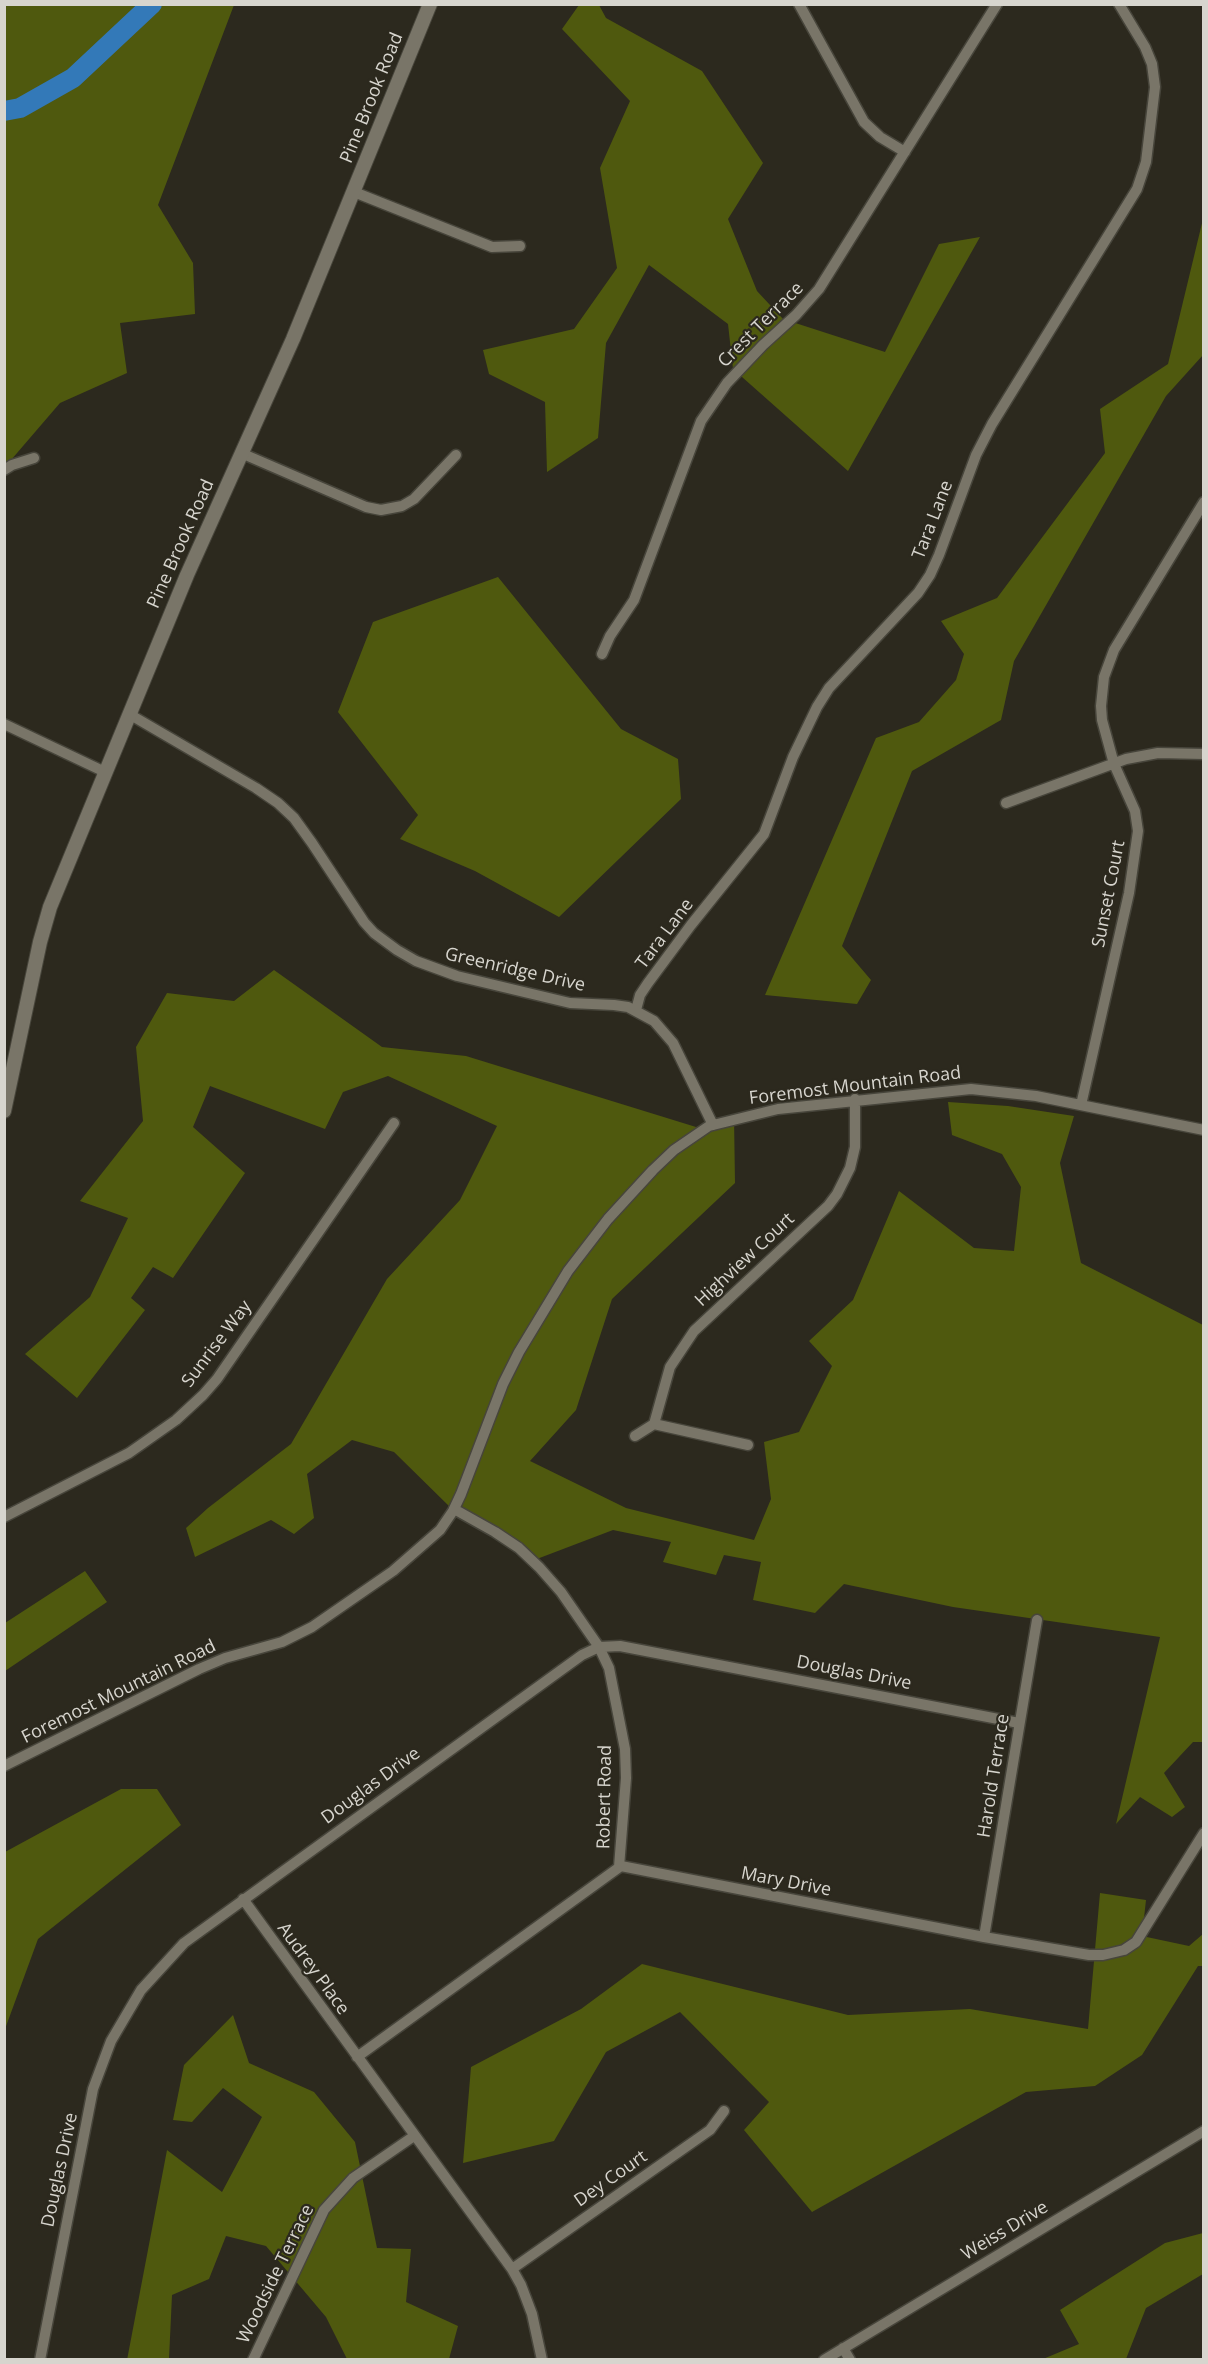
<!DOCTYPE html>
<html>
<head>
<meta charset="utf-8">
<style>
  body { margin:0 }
  #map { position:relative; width:1208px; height:2364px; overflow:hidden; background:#2c291e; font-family:"Open Sans",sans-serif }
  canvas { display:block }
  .frame { position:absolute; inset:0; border:6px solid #d7d5ce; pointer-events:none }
</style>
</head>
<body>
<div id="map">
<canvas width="1208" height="2364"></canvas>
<div class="frame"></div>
</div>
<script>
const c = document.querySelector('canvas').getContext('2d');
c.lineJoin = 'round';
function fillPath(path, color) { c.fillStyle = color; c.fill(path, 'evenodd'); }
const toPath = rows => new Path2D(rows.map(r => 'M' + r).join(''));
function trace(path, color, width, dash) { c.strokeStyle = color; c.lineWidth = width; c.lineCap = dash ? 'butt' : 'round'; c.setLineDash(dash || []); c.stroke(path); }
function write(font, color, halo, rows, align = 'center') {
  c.font = font + ' "Open Sans",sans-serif'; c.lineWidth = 4.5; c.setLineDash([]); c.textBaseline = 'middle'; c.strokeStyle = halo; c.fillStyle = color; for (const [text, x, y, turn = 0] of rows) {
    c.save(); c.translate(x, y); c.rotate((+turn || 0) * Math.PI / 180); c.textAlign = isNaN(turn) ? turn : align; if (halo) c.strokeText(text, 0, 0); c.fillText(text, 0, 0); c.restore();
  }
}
fillPath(toPath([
  [5,5,234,5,158,205,193,263,195,314,120,323,127,373,60,403,5,467],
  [579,5,599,5,606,18,702,71,763,163,728,219,757,291,783,319,885,352,939,244,980,237,848,471,733,369,728,324,649,265,606,343,598,438,547,472,545,402,489,374,483,350,574,329,617,268,600,168,630,101,562,29],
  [1203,219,1203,355,1166,396,1014,661,1001,720,912,771,842,946,871,980,857,1004,765,995,876,738,919,722,956,680,964,654,941,621,997,598,1105,453,1100,409,1168,364],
  [498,577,621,729,678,759,681,799,559,917,475,871,400,839,418,815,338,712,373,622],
  [274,970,382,1047,466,1056,696,1127,734,1117,735,1183,612,1299,576,1410,530,1461,626,1508,754,1540,771,1499,764,1442,799,1432,832,1366,809,1341,853,1300,899,1191,974,1248,1014,1251,1021,1187,1002,1154,952,1135,948,1102,1008,1106,1074,1116,1060,1163,1081,1263,1203,1325,1203,1742,1193,1742,1164,1773,1185,1807,1172,1817,1140,1797,1116,1824,1160,1637,953,1607,844,1584,815,1613,753,1600,761,1562,724,1555,716,1575,663,1562,671,1542,613,1530,529,1562,453,1510,394,1452,352,1440,307,1474,314,1518,294,1534,271,1520,195,1557,186,1528,208,1508,291,1444,387,1279,460,1200,497,1126,388,1076,343,1092,325,1129,210,1086,193,1127,245,1173,173,1278,153,1267,131,1298,145,1310,77,1398,25,1354,90,1297,128,1218,80,1201,143,1121,136,1047,167,993,234,1001],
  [85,1571,107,1602,5,1671,5,1623],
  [121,1789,157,1789,181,1825,38,1939,5,2029,5,1852],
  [1100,1893,1146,1900,1142,1936,1189,1946,1203,1934,1203,1966,1198,1966,1142,2055,1095,2086,1026,2092,812,2212,744,2130,769,2102,680,2012,606,2052,554,2141,463,2163,471,2067,581,2009,642,1964,848,2015,970,2009,1088,2029],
  [233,2015,249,2063,314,2092,355,2142,377,2248,411,2249,406,2302,458,2326,449,2359,347,2359,326,2317,266,2246,226,2236,209,2279,172,2295,169,2359,127,2360,167,2150,222,2192,262,2117,223,2088,192,2122,173,2120,184,2065],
  [1203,2233,1203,2274,1146,2308,1126,2359,1043,2359,1079,2344,1060,2310,1165,2243]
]), '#4f590e');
trace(toPath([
  [4,111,20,108,73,78,152,4]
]), '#3379b8', 20);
const minor = toPath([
  [799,4,864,122,880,137,905,152],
  [354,192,492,247,520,246],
  [241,453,366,507,381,510,402,506,414,499,456,455],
  [4,470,12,465,34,458],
  [602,654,610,636,634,600,701,421,727,383,763,345,796,315,819,289,997,4],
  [129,714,256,788,278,803,294,818,312,843,364,922,374,933,397,950,416,961,457,976,570,1003,614,1005,628,1007,654,1021,673,1043,713,1125],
  [4,724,105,772],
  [1006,803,1126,759,1158,753,1204,754],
  [636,1010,640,995,648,983,691,925,764,834,793,757,817,707,829,688,918,593,930,575,939,555,976,455,992,424,1137,189,1146,162,1155,87,1152,64,1145,47,1119,4],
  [1081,1105,1129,893,1138,831,1135,811,1114,764,1102,720,1101,706,1104,677,1114,650,1204,502],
  [654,1424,748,1445],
  [635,1436,654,1424,670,1367,694,1331,828,1206,837,1194,850,1168,855,1147,855,1099],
  [454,1509,495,1532,519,1548,539,1567,561,1592,599,1647,609,1668,625,1749,626,1778,619,1867],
  [4,1517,129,1453,176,1420,203,1395,217,1379,394,1123],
  [4,1766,199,1669,225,1658,282,1642,312,1627,393,1571,440,1530,453,1511,461,1494,503,1384,519,1352,568,1271,608,1219,653,1170,674,1150,709,1126,778,1109,971,1089,1036,1096,1204,1130],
  [243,1899,512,2269,521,2285,532,2314,542,2360],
  [984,1937,1037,1620],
  [357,2057,621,1866,984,1937,1089,1955,1103,1955,1124,1950,1136,1942,1204,1833],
  [512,2269,710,2130,724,2111],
  [843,2348,850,2360],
  [40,2360,93,2089,111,2041,141,1990,184,1943,582,1655,599,1647,620,1646,1019,1723],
  [253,2360,324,2210,353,2178,414,2136],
  [824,2360,1204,2131]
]);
const tertiary = toPath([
  [4,1111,40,942,50,907,187,575,293,339,430,4]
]);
trace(minor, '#47453b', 13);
trace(tertiary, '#47453b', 16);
trace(minor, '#797568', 10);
trace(tertiary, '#797568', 14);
write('18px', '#d7d5ce', '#2c291e', [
  ["Pine Brook Road",372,98,-68],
  ["Crest Terrace",761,325,-45],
  ["Tara Lane",933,520,-69],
  ["Pine Brook Road",181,544,-66],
  ["Sunset Court",1109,894,-79],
  ["Tara Lane",665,934,-53],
  ["Greenridge Drive",515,970,13],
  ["Foremost Mountain Road",855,1086,-7],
  ["Highview Court",745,1260,-43],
  ["Sunrise Way",217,1344,-53],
  ["Douglas Drive",854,1673,11],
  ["Foremost Mountain Road",119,1692,-26],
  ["Harold Terrace",994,1776,-81],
  ["Douglas Drive",371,1786,-36],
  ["Robert Road",605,1797,-89],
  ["Mary Drive",786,1882,11],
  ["Audrey Place",313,1969,54],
  ["Douglas Drive",60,2170,-78],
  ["Dey Court",611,2179,-35],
  ["Weiss Drive",1005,2231,-31],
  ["Woodside Terrace",276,2274,-64]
]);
</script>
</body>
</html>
